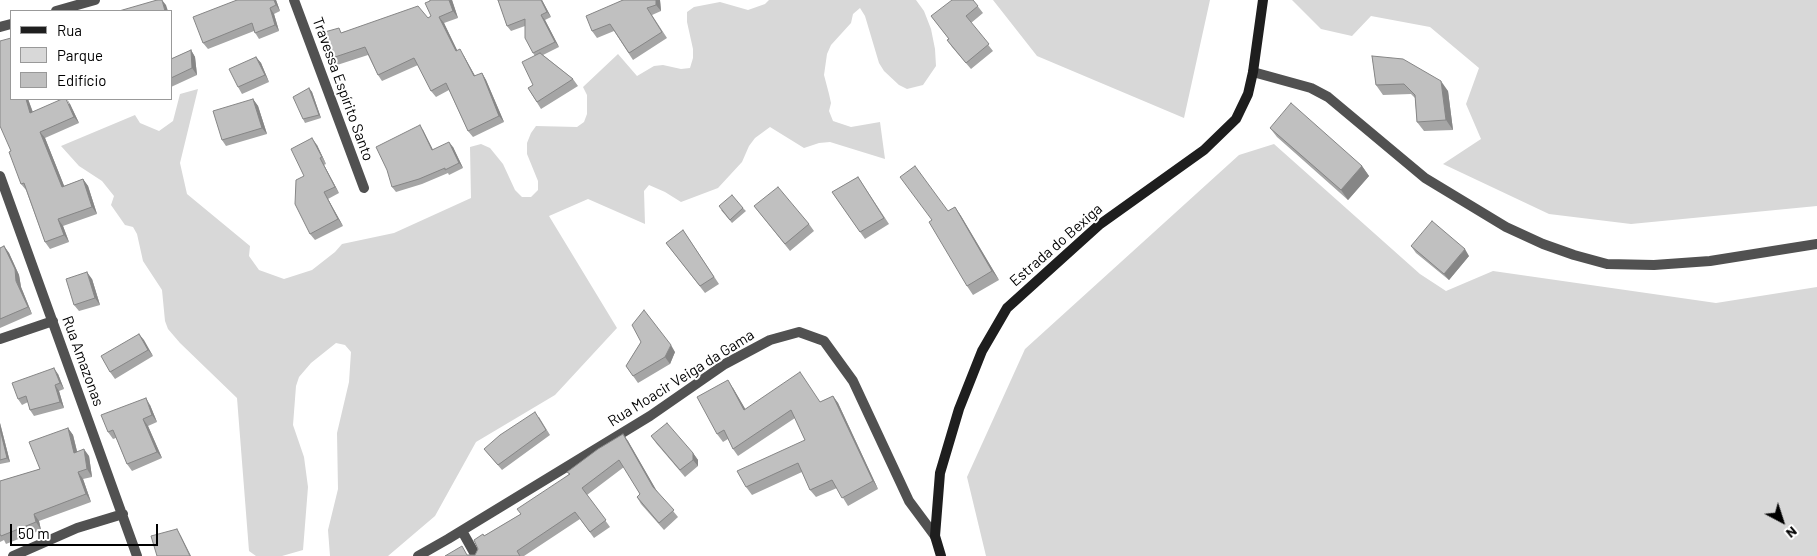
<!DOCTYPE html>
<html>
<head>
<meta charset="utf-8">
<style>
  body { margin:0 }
  #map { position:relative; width:1817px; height:556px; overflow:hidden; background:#fff; font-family:Barlow,sans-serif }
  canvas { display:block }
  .legend { position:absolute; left:10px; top:10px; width:162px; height:90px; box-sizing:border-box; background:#fff; border:1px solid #999; margin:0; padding:6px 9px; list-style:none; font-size:15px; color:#000 }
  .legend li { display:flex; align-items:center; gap:10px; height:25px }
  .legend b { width:25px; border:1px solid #999 }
  .north { position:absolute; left:1757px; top:496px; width:50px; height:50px; -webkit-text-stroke:4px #fff; paint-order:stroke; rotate:140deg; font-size:14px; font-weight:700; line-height:20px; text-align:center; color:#000 }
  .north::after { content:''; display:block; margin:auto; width:18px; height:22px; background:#000; clip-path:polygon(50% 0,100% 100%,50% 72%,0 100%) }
  .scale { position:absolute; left:10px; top:524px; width:148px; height:22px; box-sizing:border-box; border:2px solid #000; border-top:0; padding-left:6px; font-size:15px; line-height:18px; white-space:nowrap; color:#000; -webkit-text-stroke:4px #fff; paint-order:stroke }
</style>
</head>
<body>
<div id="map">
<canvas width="1817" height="556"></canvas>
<ul class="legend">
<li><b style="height:6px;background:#1e1e1e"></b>Rua</li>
<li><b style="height:14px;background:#d8d8d8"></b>Parque</li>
<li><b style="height:14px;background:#c0c0c0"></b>Edifício</li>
</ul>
<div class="north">N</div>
<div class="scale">50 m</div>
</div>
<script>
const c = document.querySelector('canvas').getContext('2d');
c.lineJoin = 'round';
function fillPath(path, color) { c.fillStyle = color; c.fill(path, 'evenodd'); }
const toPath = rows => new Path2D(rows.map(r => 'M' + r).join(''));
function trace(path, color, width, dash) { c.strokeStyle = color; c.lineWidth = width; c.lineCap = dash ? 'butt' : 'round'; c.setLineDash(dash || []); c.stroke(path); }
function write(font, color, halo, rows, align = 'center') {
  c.font = font + ' Barlow,sans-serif'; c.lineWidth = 4; c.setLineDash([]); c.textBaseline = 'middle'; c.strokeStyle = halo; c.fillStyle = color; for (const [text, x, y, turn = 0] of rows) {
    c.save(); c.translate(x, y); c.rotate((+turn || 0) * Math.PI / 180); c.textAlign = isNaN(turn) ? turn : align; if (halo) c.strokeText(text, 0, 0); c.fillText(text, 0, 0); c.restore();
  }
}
fillPath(toPath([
  [769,0,916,0,924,11,931,29,935,49,936,66,923,85,907,89,899,85,884,71,879,63,865,16,860,8,853,14,851,23,831,45,827,54,824,75,829,94,831,103,829,111,833,121,851,127,880,122,885,159,830,142,819,143,804,148,770,127,755,138,749,146,742,162,718,188,681,202,665,192,649,185,644,191,645,224,588,199,549,216,617,328,555,395,476,442,435,516,388,556,330,556,328,530,338,489,337,433,349,382,351,352,345,345,336,343,311,363,299,377,296,386,293,425,304,457,308,487,303,550,282,556,256,556,249,551,237,398,180,343,168,329,165,321,162,290,143,261,137,234,133,227,125,225,111,205,114,196,102,181,79,166,61,146,135,115,140,123,159,131,173,121,180,94,198,89,180,163,187,194,250,246,249,256,259,270,284,279,312,270,335,252,342,244,394,233,471,198,470,147,481,144,490,148,503,164,515,190,522,197,531,197,538,190,538,181,527,154,527,143,531,133,536,126,577,127,584,122,587,114,587,95,583,87,618,54,637,76,654,66,663,65,681,69,690,68,693,58,693,49,687,22,687,12,694,7,720,2,748,10,765,4],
  [993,0,1210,0,1184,118,1037,56],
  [1292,0,1817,0,1817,206,1631,224,1549,214,1443,164,1481,139,1466,104,1479,68,1430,27,1371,16,1352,36,1321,29],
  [1274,144,1420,274,1446,291,1493,271,1716,303,1817,287,1817,556,986,556,967,477,1025,349,1239,155]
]), '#d8d8d8');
trace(toPath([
  [294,0,364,188],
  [56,11,95,0],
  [0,27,11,24],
  [1253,72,1311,88,1328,97,1425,178,1506,227,1543,244,1574,255,1607,264,1654,265,1710,261,1817,244],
  [0,176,137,556],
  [0,339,53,321],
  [462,531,476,556],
  [13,556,77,528,123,514],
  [418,556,448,539,650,416,725,364,770,340,799,332,824,341,853,381,909,501,935,536]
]), '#515151', 10);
trace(toPath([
  [941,556,935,536,940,473,959,409,982,351,1007,308,1099,225,1204,150,1236,119,1248,94,1253,72,1263,0]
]), '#1e1e1e', 10);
fillPath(toPath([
  [237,0,276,0,280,11,274,14,279,31,259,39,254,31,208,49,203,43],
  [452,0,458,18,444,23,457,51,464,56,475,76,482,73,486,80,504,122,473,137,468,131,449,90,436,97,431,91,418,65,382,81,378,75,368,55,334,66,329,59,343,32,428,18,431,16,430,1],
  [498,0,542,0,551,17,545,20,559,47,543,55,573,79,578,86,541,109,528,88,533,85,535,56,533,53,525,26,511,31,507,26],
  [623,0,660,0,661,11,652,15,667,38,633,60,614,31,597,38,592,31],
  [973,0,983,13,971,23,993,51,971,69,952,47,947,40,949,39,931,16],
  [191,50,195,57,197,75,171,87,171,59],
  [1372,56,1448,91,1453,130,1424,131,1417,122,1415,98,1411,94,1383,95,1376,85],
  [256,57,261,63,269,82,242,94,238,87],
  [309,88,312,92,321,118,305,123,303,119],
  [11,99,28,99,33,112,70,104,79,123,45,138,64,186,83,179,88,186,97,214,63,226,69,242,50,249,45,242,26,190,21,184,11,151],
  [253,99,258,106,267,134,226,146,222,140],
  [1270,128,1362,166,1369,176,1348,200,1277,137],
  [423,130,433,150,453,147,463,168,449,175,448,173,422,184,396,192,392,187],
  [317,145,326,164,324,165,339,193,328,199,343,226,315,240,310,234],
  [858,177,889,224,865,239,832,192],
  [754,206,809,224,814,231,790,251],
  [955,207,961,216,999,280,973,295,967,286,948,211],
  [743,208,746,211,732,223,721,210],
  [683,230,719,284,705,293,666,243],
  [4,246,9,253,19,275,21,287,32,314,0,328,0,248],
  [1411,246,1469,256,1449,280,1416,253],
  [92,279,100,305,79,311,74,305],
  [139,334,153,356,115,379,110,372],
  [641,342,675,352,670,364,638,383,626,366],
  [58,374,64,389,59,391,64,408,34,416,30,410,28,402,22,405,18,399],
  [733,388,745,409,820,402,833,396,838,403,878,489,848,506,837,488,816,497,810,490,802,472,752,495,746,487,805,440,795,418,738,456,733,449,728,439,723,442,717,434],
  [150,405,157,422,148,426,162,458,132,471,127,464,116,438,113,439,108,432],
  [539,417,550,435,502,470,484,449],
  [0,423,10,462,0,464],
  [68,428,73,435,77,451,89,456,92,477,83,479,91,502,39,521,41,530,6,544,4,540,0,542,0,481,40,469],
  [623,434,628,441,656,490,678,517,664,530,641,504,637,497,640,494,624,467,587,495,610,527,594,538,580,519,524,556,445,556,475,555,484,536,521,514,569,474,567,472],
  [651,436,693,453,698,460,698,466,685,477,656,443]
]), '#a5a5a5');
fillPath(toPath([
  [162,0,166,5,168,11,165,11],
  [274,0,276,0,280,11,276,5],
  [449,0,452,0,458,18,453,11],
  [541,0,542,0,551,17,547,12],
  [656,0,660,0,661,11,656,5],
  [270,8,274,14,279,31,275,25],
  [541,15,545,20,559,47,555,42],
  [439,17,444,23,461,58,456,51],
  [460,49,464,56,479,83,474,76],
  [191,50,195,57,197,75,192,68],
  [256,57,261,63,269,82,265,75],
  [482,73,486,80,504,122,499,116],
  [1441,81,1448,91,1453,130,1446,120],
  [309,88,312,92,321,118,319,115],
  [26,99,28,99,35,119,30,113],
  [67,99,70,104,79,123,74,117],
  [253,99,258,106,267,134,262,128],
  [420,125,423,130,436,156,432,150],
  [40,132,45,138,67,193,62,187],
  [312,138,317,145,326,164,322,157],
  [449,142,453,147,463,168,459,163],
  [320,158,324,165,339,193,335,187],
  [1362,166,1369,176,1348,200,1341,190],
  [83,179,88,186,97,214,92,207],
  [324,192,328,199,343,226,338,219],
  [955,207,961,216,999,280,992,271],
  [58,219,63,226,69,242,64,235],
  [4,246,9,253,19,275,21,287,32,314,28,307,16,281],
  [1465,249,1469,256,1449,280,1444,274],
  [87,272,92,279,100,305,95,298],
  [139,334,144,340,153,356,148,350],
  [671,345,675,352,670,364,665,357],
  [54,368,58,374,64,389,60,383],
  [728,380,733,388,750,417,744,410],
  [55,385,59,391,64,408,60,402],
  [833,396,838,403,878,489,873,481],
  [146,398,150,405,157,422,152,415],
  [143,419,148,426,162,458,157,452],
  [0,423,10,462,7,458,0,429],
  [68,428,73,435,79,460,74,453],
  [623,434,628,441,658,493,653,487],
  [84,449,89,456,92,477,87,469],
  [693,453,698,460,698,466,693,460],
  [78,472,83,479,91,502,86,494],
  [34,514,39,521,41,530,36,522],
  [177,529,181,536,191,556,190,556]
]), '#868686');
const building = toPath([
  [157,0,162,0,165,11,119,11,157,0],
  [237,0,274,0,276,5,270,8,275,25,255,33,252,23,203,43,193,17,237,0],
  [430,0,449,0,453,11,439,17,456,51,460,49,474,76,482,73,499,116,468,131,446,83,431,91,414,58,378,75,365,47,329,59,321,33,339,28,341,33,418,6,428,18,431,16,425,3,430,1,430,0],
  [498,0,541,0,547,12,541,15,555,42,533,53,525,38,525,19,507,26,498,0],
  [623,0,656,0,656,5,647,8,662,32,629,53,610,24,592,31,586,16,623,0],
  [952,0,973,0,978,6,966,16,989,44,966,63,947,40,949,39,931,16,952,0],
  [11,38,11,99,26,99,30,113,62,99,66,99,74,117,40,132,62,187,83,179,92,207,58,219,64,235,45,242,24,183,21,184,9,152,11,151,0,126,0,41,11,38],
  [191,50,192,68,171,78,171,59,191,50],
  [540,53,573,79,537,102,528,88,533,85,522,62,540,53],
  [1372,56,1403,59,1441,81,1446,120,1417,122,1415,95,1404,84,1376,85,1372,56],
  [256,57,265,75,238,87,229,69,256,57],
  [309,88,319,115,303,119,293,97,309,88],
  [253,99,262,128,222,140,213,111,253,99],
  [1291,103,1362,166,1341,190,1270,128,1291,103],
  [420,125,432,150,449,142,459,163,445,170,445,168,419,179,392,187,387,170,376,147,420,125],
  [312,138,322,157,320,158,335,187,324,192,338,219,310,234,295,204,296,180,304,176,291,149,312,138],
  [915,166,948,211,955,207,992,271,967,286,929,222,932,220,900,177,915,166],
  [858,177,884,218,860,232,832,192,858,177],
  [778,187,809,224,785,244,754,206,778,187],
  [732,195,743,208,730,220,719,206,732,195],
  [1432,221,1465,249,1444,274,1411,246,1432,221],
  [683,230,714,277,700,286,666,243,683,230],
  [4,246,15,269,16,281,28,307,0,319,0,248,4,246],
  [87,272,95,298,74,305,66,279,87,272],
  [644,310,671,345,665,357,633,376,626,366,641,342,632,325,644,310],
  [139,334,148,350,110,372,101,356,139,334],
  [54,368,60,383,55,385,60,402,30,410,26,396,18,399,12,383,54,368],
  [800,372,820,402,833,396,873,481,842,498,832,480,810,490,798,463,746,487,737,471,805,440,791,410,733,449,724,430,717,434,697,397,728,380,744,410,800,372],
  [146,398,152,415,143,419,157,452,127,464,113,430,108,432,101,415,146,398],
  [535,412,546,430,498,465,484,449,500,435,535,412],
  [667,423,693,453,693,460,680,470,651,436,667,423],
  [68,428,74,453,84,449,87,469,78,472,86,494,34,514,36,522,1,536,0,534,0,481,40,469,29,442,68,428],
  [0,429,7,458,0,460,0,429],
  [623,434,653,487,674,510,659,523,637,497,640,494,619,460,582,488,606,520,590,532,575,512,517,551,520,556,445,556,462,546,467,555,475,555,478,549,474,540,483,534,484,536,521,514,517,509,570,474,567,472,598,449,623,434],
  [177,529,190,556,157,556,151,536,177,529]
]);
fillPath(building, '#c0c0c0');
trace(building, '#868686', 1);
write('15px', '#000', '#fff', [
  ["Travessa Espírito Santo",343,89,70],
  ["Estrada do Bexiga",1056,245,-41],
  ["Rua Amazonas",83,361,70],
  ["Rua Moacir Veiga da Gama",681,378,-32]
]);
</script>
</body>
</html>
